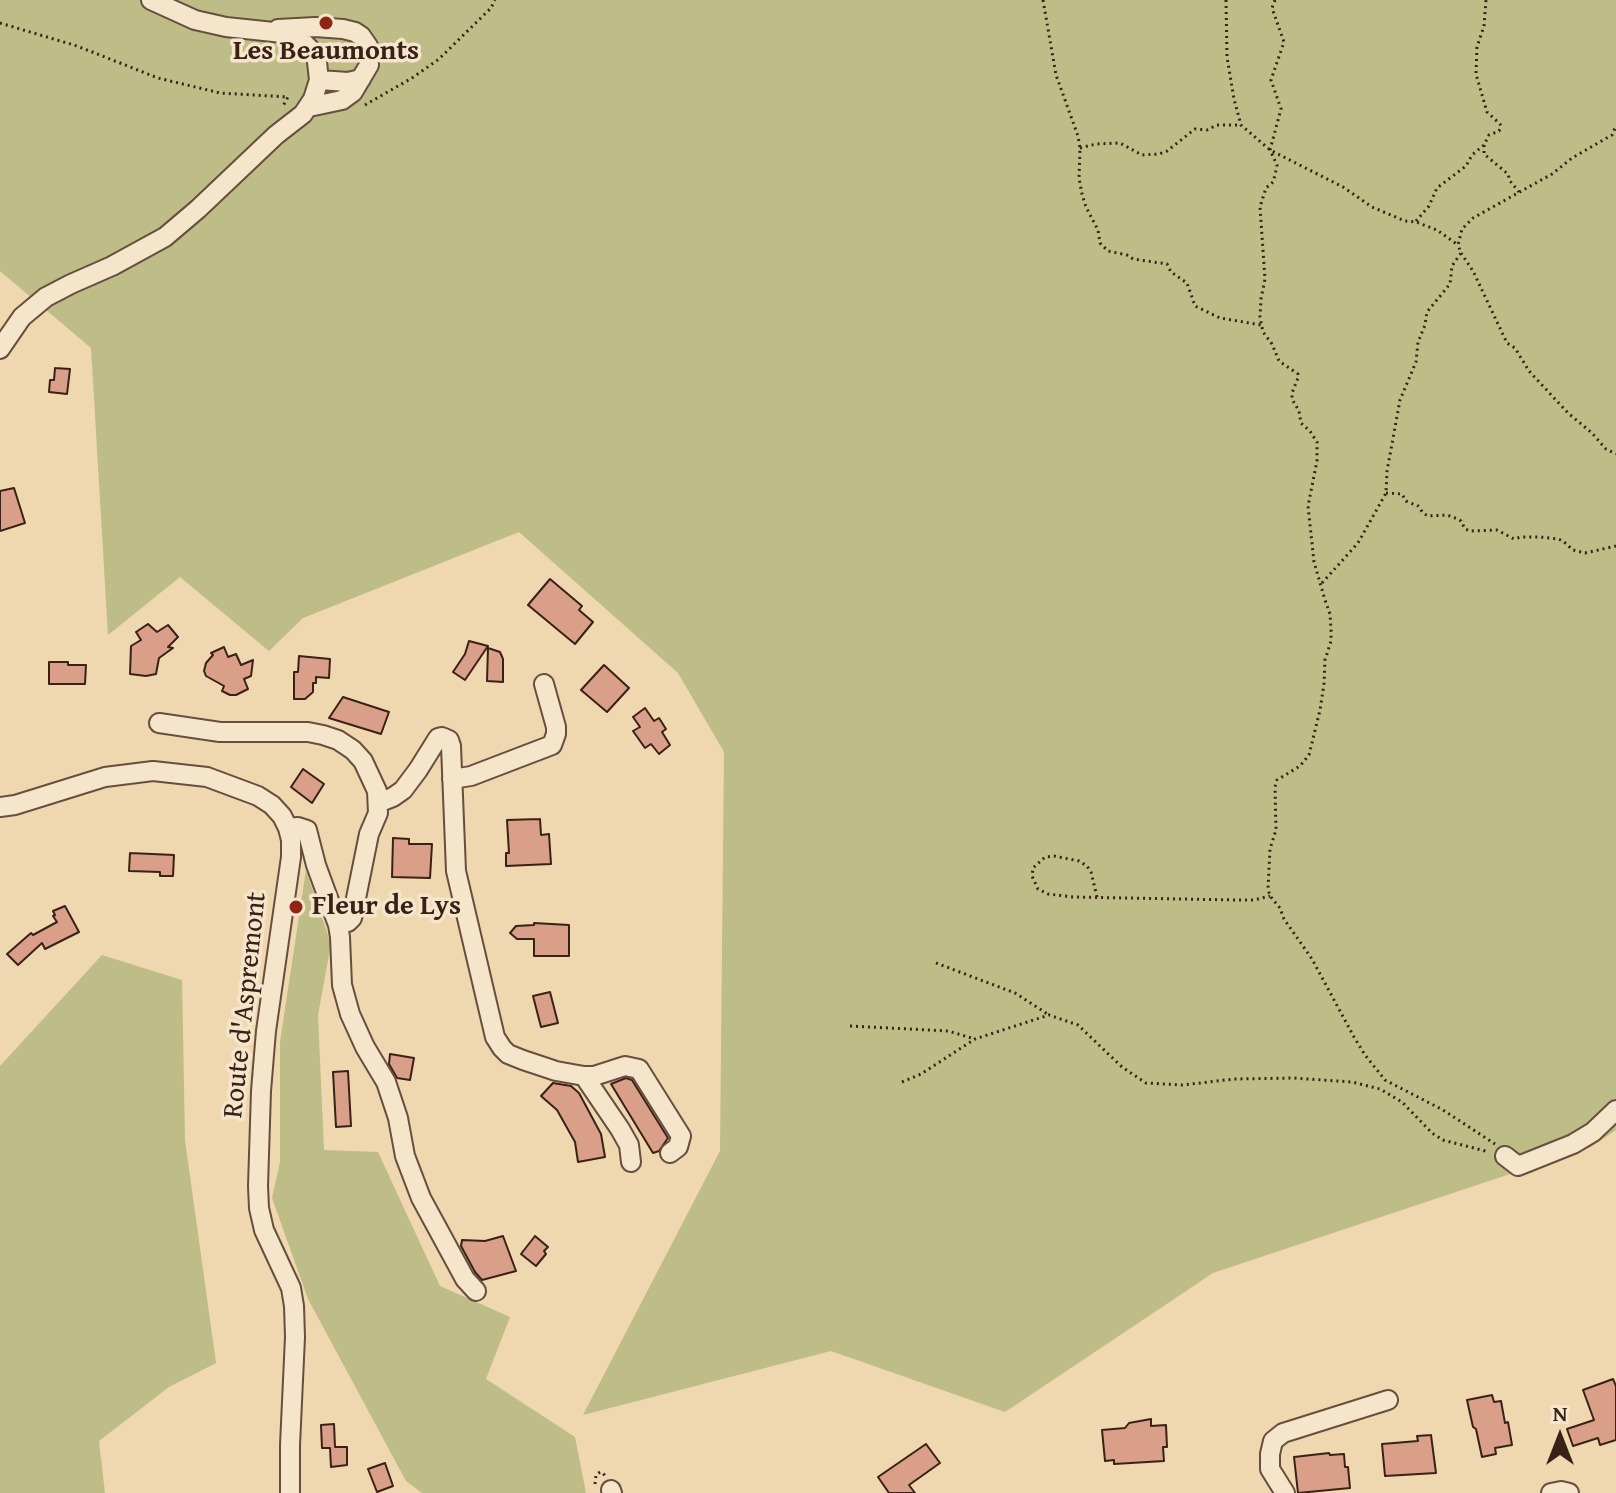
<!DOCTYPE html>
<html>
<head>
<meta charset="utf-8">
<style>
  body { margin:0 }
  #map { position:relative; width:1616px; height:1493px; overflow:hidden; background:#efd7af; font-family:"Gentium Book Plus",serif }
  canvas { display:block }
  .north { position:absolute; left:1520px; top:1397px; width:80px; height:80px; -webkit-text-stroke:6px #f5e5cb; paint-order:stroke; rotate:0deg; font-size:22px; font-weight:700; line-height:32px; text-align:center; color:#3a2118 }
  .north::after { content:''; display:block; margin:auto; width:28px; height:36px; background:#3a2118; clip-path:polygon(50% 0,100% 100%,50% 72%,0 100%) }
</style>
</head>
<body>
<div id="map">
<canvas width="1616" height="1493"></canvas>
<div class="north">N</div>
</div>
<script>
const c = document.querySelector('canvas').getContext('2d');
c.lineJoin = 'round';
function fillPath(path, color) { c.fillStyle = color; c.fill(path, 'evenodd'); }
const toPath = rows => new Path2D(rows.map(r => 'M' + r).join(''));
function trace(path, color, width, dash) { c.strokeStyle = color; c.lineWidth = width; c.lineCap = dash ? 'butt' : 'round'; c.setLineDash(dash || []); c.stroke(path); }
function write(font, color, halo, rows, align = 'center') {
  c.font = font + ' "Gentium Book Plus",serif'; c.lineWidth = 7; c.setLineDash([]); c.textBaseline = 'middle'; c.strokeStyle = halo; c.fillStyle = color; for (const [text, x, y, turn = 0] of rows) {
    c.save(); c.translate(x, y); c.rotate((+turn || 0) * Math.PI / 180); c.textAlign = isNaN(turn) ? turn : align; if (halo) c.strokeText(text, 0, 0); c.fillText(text, 0, 0); c.restore();
  }
}
fillPath(toPath([
  [0,0,1616,0,1616,1130,1591,1147,1213,1273,1005,1412,831,1351,583,1415,720,1151,724,752,678,673,519,532,303,618,269,651,180,577,108,635,91,348,0,271],
  [306,870,331,944,318,1015,324,1150,378,1152,440,1286,510,1317,486,1379,575,1437,586,1493,422,1493,406,1481,308,1299,272,1198,280,1162,280,1042],
  [102,955,182,980,185,1140,216,1363,169,1387,99,1441,105,1493,0,1493,0,1066]
]), '#bebd87');
const building = toPath([
  [55,368,70,369,67,394,49,392,50,380,54,380,55,368],
  [14,488,25,523,0,531,0,491,14,488],
  [550,579,582,606,579,610,593,622,575,644,528,605,550,579],
  [148,624,157,632,168,625,178,637,168,647,173,648,159,658,156,674,146,676,130,674,131,646,141,640,136,632,148,624],
  [469,641,488,646,465,680,453,672,465,654,469,641],
  [224,647,228,657,236,654,241,665,253,660,251,676,244,679,248,689,236,695,230,695,222,691,224,686,206,676,204,671,206,663,213,655,211,653,224,647],
  [488,648,500,652,503,659,503,682,487,681,488,648],
  [299,656,330,659,329,678,316,677,316,683,313,683,313,692,305,699,294,699,294,672,298,672,299,656],
  [49,662,68,662,68,665,86,665,85,684,49,684,49,662],
  [604,665,629,688,607,712,581,690,604,665],
  [343,697,389,712,381,734,329,718,343,697],
  [645,708,654,721,659,718,666,729,662,732,670,745,659,754,651,744,645,748,633,731,640,727,633,717,645,708],
  [303,769,324,784,312,803,291,787,303,769],
  [540,819,541,835,549,834,551,864,506,866,506,853,509,853,507,820,540,819],
  [393,838,409,839,409,844,432,844,430,878,392,877,393,838],
  [130,853,174,855,173,876,160,876,160,872,129,871,130,853],
  [65,906,79,932,45,949,42,943,18,965,7,954,31,933,33,935,57,922,53,916,55,915,53,911,65,906],
  [534,923,569,925,569,956,534,956,534,939,517,939,510,933,516,926,534,925,534,923],
  [550,992,558,1023,541,1027,533,996,550,992],
  [390,1054,414,1058,410,1080,397,1078,389,1064,390,1054],
  [348,1071,351,1126,336,1127,333,1072,348,1071],
  [626,1078,632,1080,668,1138,659,1151,653,1153,611,1084,626,1078],
  [553,1083,571,1086,579,1093,601,1134,605,1157,578,1162,575,1142,557,1110,541,1096,553,1083],
  [503,1236,516,1271,482,1280,475,1272,461,1246,462,1240,485,1241,503,1236],
  [535,1236,548,1247,544,1251,546,1254,536,1266,521,1254,535,1236],
  [1613,1379,1616,1386,1616,1440,1600,1445,1598,1438,1573,1446,1567,1429,1594,1420,1583,1390,1613,1379],
  [1492,1395,1494,1402,1501,1401,1505,1423,1508,1422,1512,1445,1495,1448,1496,1454,1482,1457,1476,1429,1473,1427,1467,1400,1492,1395],
  [1151,1419,1151,1426,1166,1425,1167,1447,1163,1447,1164,1461,1114,1464,1114,1460,1105,1461,1102,1430,1125,1428,1129,1423,1151,1419],
  [334,1424,335,1447,347,1447,347,1465,331,1467,330,1448,322,1448,321,1425,334,1424],
  [1431,1435,1436,1473,1385,1476,1382,1444,1418,1441,1417,1436,1431,1435],
  [926,1444,940,1463,909,1485,915,1493,889,1493,878,1477,926,1444],
  [1329,1453,1330,1455,1344,1454,1345,1467,1348,1467,1350,1488,1298,1493,1294,1457,1329,1453],
  [385,1463,393,1486,377,1492,368,1469,385,1463]
]);
fillPath(building, '#da9f88');
trace(building, '#3a2118', 2);
const minor = toPath([
  [278,29,315,27,343,29,355,32,361,36,368,46,369,65,353,92,342,100,309,107],
  [319,80,348,82,361,79],
  [0,349,22,317,46,297,71,284,112,266,165,237,198,209,276,135,303,114,313,99,319,80,317,62,315,54,303,42,283,33,226,27,195,20,151,0],
  [159,723,220,732,308,732,323,735,338,740,353,750,363,761,377,791,378,813,369,834,352,918,348,922,338,925],
  [452,779,471,776,552,745,556,734,556,727,544,684],
  [378,803,393,797,403,790,418,770,438,738,442,737,449,740,451,746,456,871,495,1037,502,1048,508,1054,523,1060,556,1071,584,1076,620,1129,629,1145,631,1162],
  [0,807,15,805,105,777,153,771,207,777,258,796,272,805,282,816,288,828,291,840,291,857,266,1031,261,1091,258,1186,259,1208,264,1230,291,1288,294,1306,295,1337,290,1445,290,1493],
  [288,828,298,827,307,830,316,865,338,925,340,937,342,985,350,1014,365,1047,386,1082,398,1118,405,1156,421,1198,465,1279,476,1291],
  [584,1076,594,1076,625,1066,639,1069,681,1136,678,1147,670,1153],
  [1505,1156,1518,1166,1573,1144,1593,1132,1616,1110],
  [611,1490,612,1493],
  [1285,1493,1270,1469,1270,1454,1273,1441,1283,1433,1388,1400],
  [1551,1493,1561,1491,1569,1493]
]);
trace(minor, '#674e3e', 22);
trace(toPath([
  [1043,0,1056,75,1078,136,1080,148,1079,178,1082,194,1086,207,1098,230,1100,243,1108,251,1127,255,1133,259,1167,264,1171,272,1187,283,1195,306,1220,318,1261,325],
  [1226,0,1227,57,1234,99,1241,125,1270,150,1343,187,1372,207,1405,221,1416,222,1437,230,1458,245],
  [1275,0,1272,8,1284,42,1271,80,1281,109,1270,150,1277,165,1275,175,1273,182,1266,188,1260,207,1265,279,1261,299,1260,317,1263,332,1272,344,1279,361,1298,374,1298,378,1292,393,1292,399,1299,411,1301,423,1310,431,1317,442,1317,461,1308,506,1314,562,1325,600,1330,614,1331,630,1331,641,1325,660,1324,684,1320,710,1309,755,1300,766,1277,780,1275,787,1276,830,1270,849,1268,889,1270,896,1280,908,1284,919,1312,959,1354,1037,1365,1055,1385,1080,1443,1110,1495,1144],
  [0,23,77,46,158,78,220,93,288,97,282,108],
  [365,105,412,78,439,59,491,8,495,0],
  [1484,145,1484,154,1508,174,1510,181,1519,192],
  [1080,148,1096,144,1120,143,1142,155,1159,154,1167,151,1195,129,1207,130,1217,125,1240,125],
  [1416,221,1429,206,1437,188,1466,166,1472,155,1484,145,1489,135,1499,131,1501,127,1500,124,1487,112,1476,74,1477,47,1484,26,1486,0],
  [1461,253,1473,271,1507,343,1515,348,1529,371,1568,413,1592,433,1606,449,1616,454],
  [1386,493,1402,494,1406,501,1418,506,1423,513,1428,516,1447,515,1458,519,1461,521,1465,529,1470,531,1497,530,1514,539,1521,537,1540,537,1558,539,1563,541,1573,550,1585,553,1616,546],
  [1322,583,1358,543,1386,493,1387,471,1400,400,1416,362,1418,342,1425,325,1427,312,1450,284,1452,266,1461,253,1458,245,1462,229,1473,218,1552,174,1572,158,1612,135,1616,126],
  [1097,897,1091,872,1087,866,1079,861,1054,856,1045,857,1033,868,1032,876,1038,889,1048,894,1073,897,1236,900,1254,900,1270,896],
  [936,963,1015,993,1049,1015],
  [850,1026,948,1031,975,1039],
  [902,1082,921,1074,975,1039,1049,1015,1078,1025,1122,1067,1146,1083,1183,1085,1234,1079,1293,1078,1352,1082,1380,1089,1402,1102,1432,1133,1443,1140,1489,1152],
  [595,1484,596,1475,600,1472,603,1473,605,1476]
]), '#3a2118', 3, [2, 4]);
trace(minor, '#f5e5cb', 18);
for (const [x, y, r, color] of [
  [326,23,8,"#8f2418"],
  [296,907,8,"#8f2418"]
]) { const dot = new Path2D(); dot.arc(x, y, r, 0, 2 * Math.PI); c.fillStyle = color; c.fill(dot); trace(dot, '#f5e5cb', 3); }
write('bold 28px', '#3a2118', '#f5e5cb', [
  ["Les Beaumonts",326,52],
  ["Fleur de Lys",312,907,"left"]
]);
write('28px', '#3a2118', '#f5e5cb', [
  ["Route d'Aspremont",246,1005,-84]
]);
</script>
</body>
</html>
